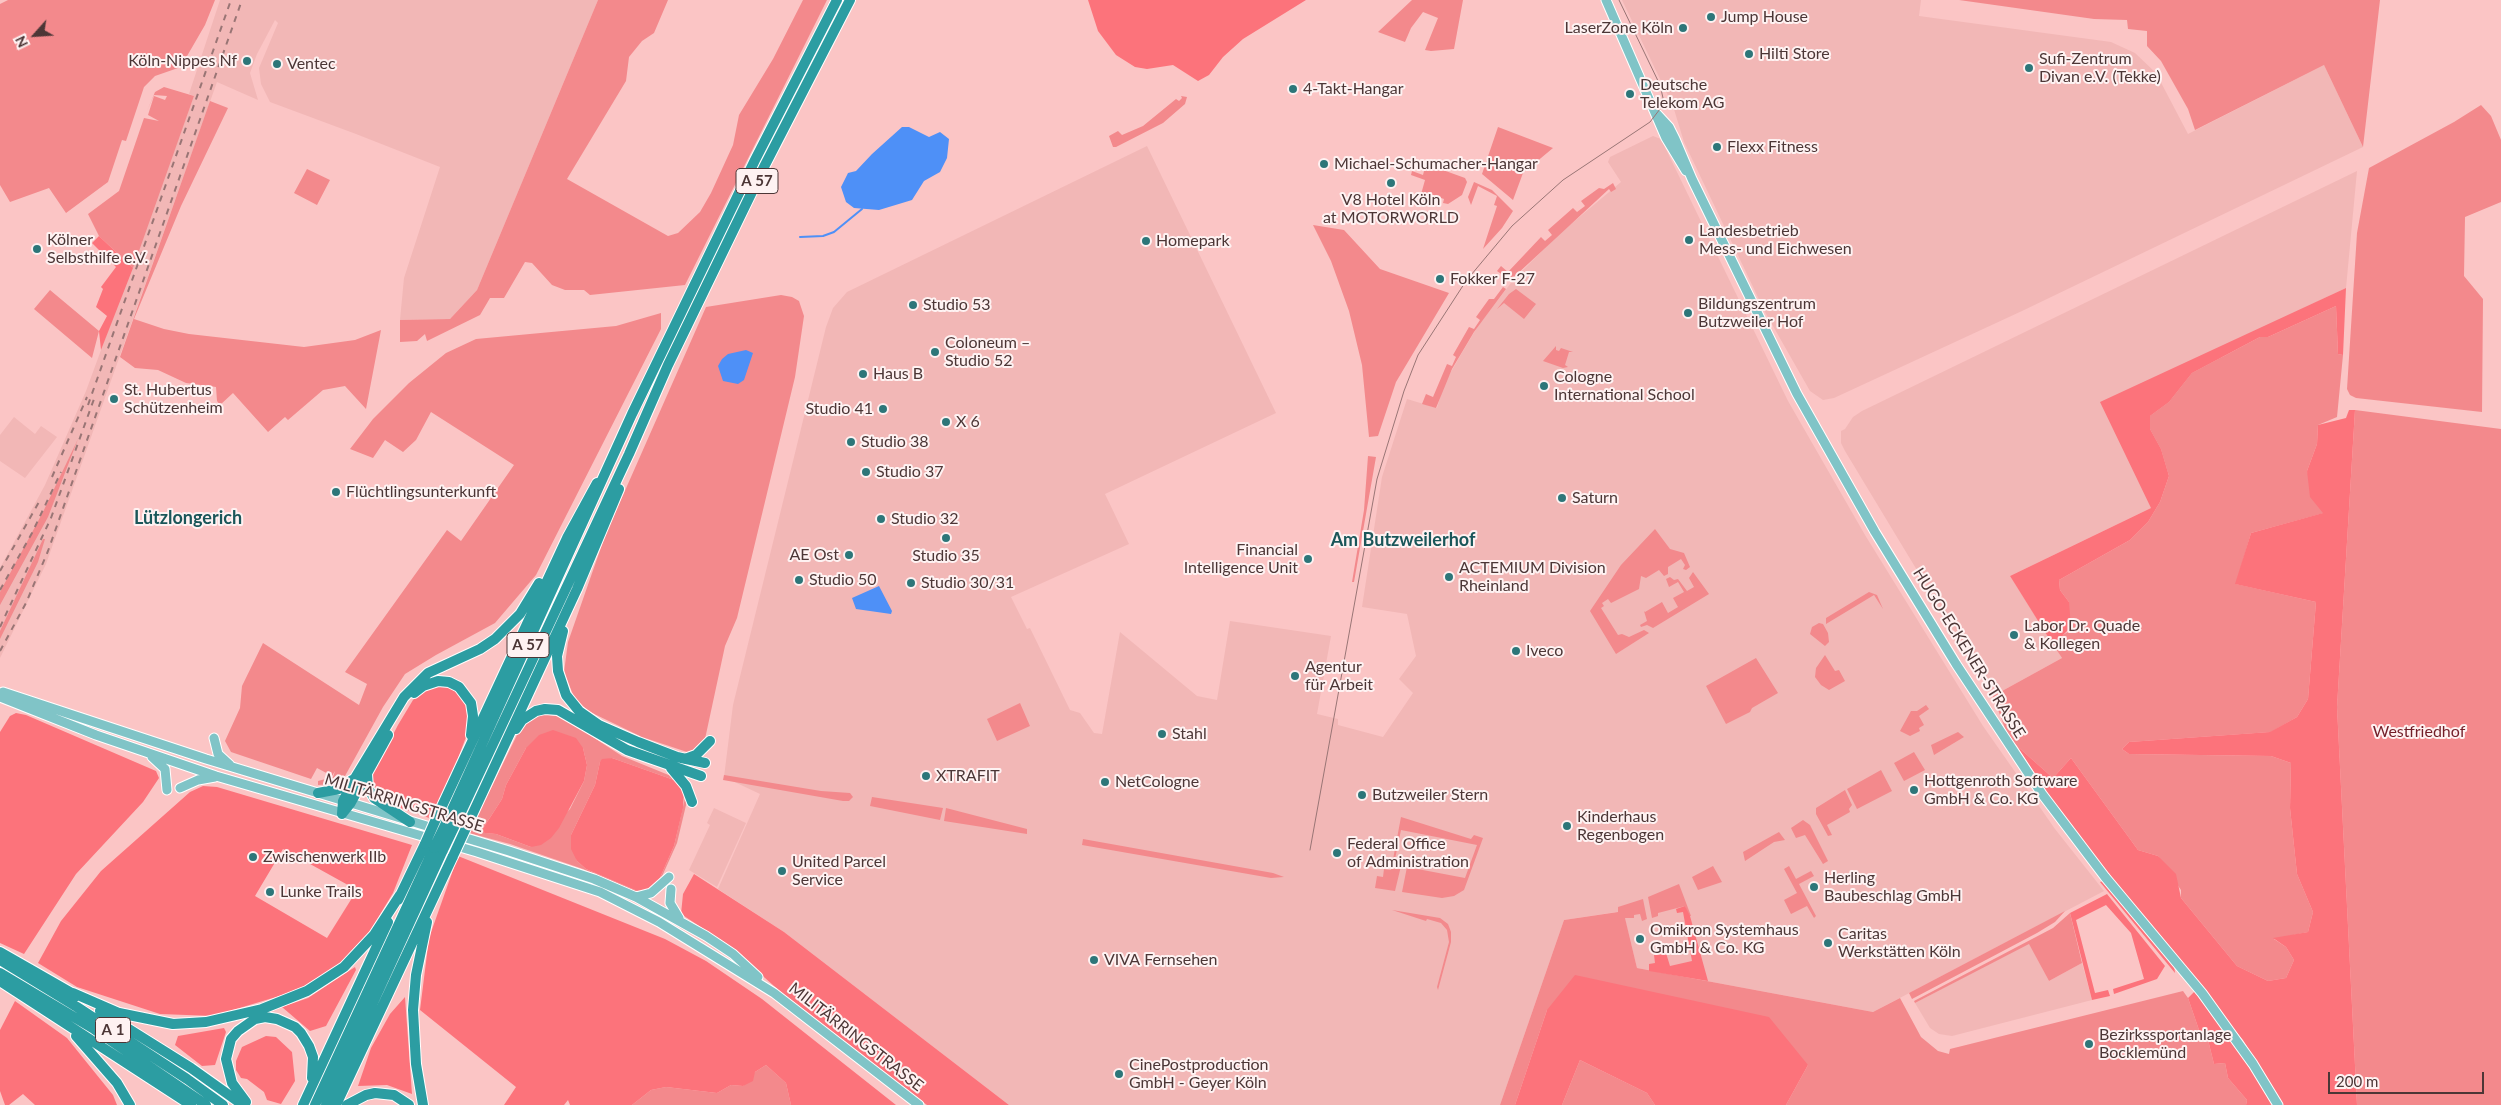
<!DOCTYPE html>
<html>
<head>
<meta charset="utf-8">
<style>
  body { margin:0 }
  #map { position:relative; width:2501px; height:1105px; overflow:hidden; background:#fbc5c5; font-family:Lato,sans-serif }
  canvas { display:block }
  .north { position:absolute; left:10px; top:10px; width:50px; height:50px; -webkit-text-stroke:4px #fef2f2; paint-order:stroke; rotate:244deg; font-size:14px; font-weight:700; line-height:20px; text-align:center; color:#4c3636 }
  .north::after { content:''; display:block; margin:auto; width:18px; height:22px; background:#4c3636; clip-path:polygon(50% 0,100% 100%,50% 72%,0 100%) }
  .scale { position:absolute; left:2328px; top:1072px; width:156px; height:22px; box-sizing:border-box; border:2px solid #4c3636; border-top:0; padding-left:6px; font-size:15px; line-height:18px; white-space:nowrap; color:#4c3636; -webkit-text-stroke:4px #fef2f2; paint-order:stroke }
</style>
</head>
<body>
<div id="map">
<canvas width="2501" height="1105"></canvas>
<div class="north">N</div>
<div class="scale">200 m</div>
</div>
<script>
const c = document.querySelector('canvas').getContext('2d');
c.lineJoin = 'round';
function fillPath(path, color) { c.fillStyle = color; c.fill(path, 'evenodd'); }
const toPath = rows => new Path2D(rows.map(r => 'M' + r).join(''));
function trace(path, color, width, dash) { c.strokeStyle = color; c.lineWidth = width; c.lineCap = dash ? 'butt' : 'round'; c.setLineDash(dash || []); c.stroke(path); }
function write(font, color, halo, rows, align = 'center') {
  c.font = font + ' Lato,sans-serif'; c.lineWidth = 4; c.setLineDash([]); c.textBaseline = 'middle'; c.strokeStyle = halo; c.fillStyle = color; for (const [text, x, y, turn = 0] of rows) {
    c.save(); c.translate(x, y); c.rotate((+turn || 0) * Math.PI / 180); c.textAlign = isNaN(turn) ? turn : align; if (halo) c.strokeText(text, 0, 0); c.fillText(text, 0, 0); c.restore();
  }
}
fillPath(toPath([
  [220,0,598,0,477,290,450,319,400,320,404,278,440,167,356,134,270,102,261,84,259,68,278,23,275,20,257,54,250,73,258,100,217,82,46,564,0,658,0,568,45,485,86,391,194,96,189,94],
  [1622,0,1921,0,1919,16,2111,42,2135,53,2156,73,2188,134,2324,65,2363,147,2022,311,1834,398,1823,400,1810,391,1765,312,1684,142,1673,106],
  [1653,136,1661,139,1788,401,1865,535,1983,726,2055,829,2104,891,1873,1012,1637,968,1623,911,1564,920,1500,1105,1009,1105,784,932,718,889,760,794,724,777,733,705,826,327,833,308,847,292,1147,146,1276,413,1105,494,1129,544,1011,597,1027,629,1030,628,1070,710,1080,713,1094,733,1102,734,1120,632,1197,696,1217,700,1230,621,1331,636,1317,714,1338,719,1338,725,1383,737,1413,693,1399,679,1416,656,1407,614,1362,607,1382,477,1407,399,1437,408,1444,384,1463,351,1478,326,1514,279,1558,235,1621,182,1608,162,1610,157],
  [2357,171,2346,288,2228,344,2151,508,2010,576,2062,658,1993,696,1845,451,1841,443,1841,431,1845,429,1853,417,1862,411],
  [14,417,35,434,41,426,57,437,25,478,0,461,0,435],
  [714,808,746,823,717,887,689,870,710,825,707,823],
  [2029,943,2049,981,2082,963,2092,1000,1952,1036,1939,1034,1930,1028,1915,1003]
]), '#f2b7b6');
fillPath(toPath([
  [8,0,215,0,205,25,183,63,178,68,155,76,144,87,126,141,122,140,108,182,66,213,49,188,10,202,0,185,0,4],
  [598,0,668,0,654,33,642,41,629,57,626,81,567,179,668,236,678,233,700,212,711,193,733,145,739,115,773,59,803,0,827,0,685,285,590,295,584,290,565,290,552,285,532,263,525,262,504,298,490,298,480,315,427,341,425,334,417,341,400,342,400,320,450,319,477,290],
  [1412,0,1463,0,1454,49,1431,51,1425,50,1438,18,1423,12,1411,28,1405,42,1378,32],
  [1959,0,2380,0,2363,147,2324,65,2195,130,2188,109,2161,61,2147,46,2147,31,2128,29,2127,20,2094,19],
  [164,87,194,96,133,268,99,236,88,214,119,191,144,118,159,121,148,115,154,96,165,100,167,96,154,95,147,111,155,92],
  [1181,96,1187,97,1185,104,1163,123,1116,147,1113,147,1109,136,1118,131,1122,135,1143,126,1176,99,1179,101,1182,98],
  [210,101,228,108,181,206,134,319,164,329,189,334,304,347,355,340,381,330,366,409,345,386,323,390,288,420,285,417,268,432,233,393,220,405,217,401,216,387,186,383,158,370,135,368,120,357],
  [2481,105,2491,116,2501,140,2501,202,2465,217,2464,276,2483,299,2482,412,2356,398,2350,395,2347,389,2357,233,2369,168,2454,122],
  [1498,127,1553,148,1523,173,1513,200,1482,174],
  [1429,165,1465,178,1467,182,1462,195,1448,204,1443,203,1444,199,1429,194,1424,199,1420,198,1425,180,1411,175,1412,171,1423,175,1425,167],
  [307,169,330,180,317,205,294,193],
  [1474,182,1492,190,1513,211,1502,228,1483,249,1497,206,1494,205,1497,196,1478,186,1471,205,1468,197],
  [1613,183,1616,189,1611,192,1609,189,1515,276,1507,278,1497,271,1501,266,1508,272,1541,237,1545,241,1552,235,1548,230,1573,208,1577,212,1585,206,1581,201,1599,188,1604,189],
  [1313,225,1344,230,1380,269,1449,293,1396,382,1378,436,1369,437,1362,365,1349,311,1331,261],
  [1503,287,1506,289,1474,332,1452,369,1436,408,1422,404,1426,394,1433,397,1447,364,1452,366,1456,357,1453,355,1469,327,1474,329,1480,320,1476,317,1489,299,1494,299],
  [1516,289,1536,304,1524,319,1504,303,1497,309,1509,294],
  [50,290,99,331,92,358,34,309],
  [781,295,792,297,799,301,804,316,795,377,737,618,725,646,705,739,697,749,687,752,642,737,588,711,574,697,564,672,568,642,605,536,706,307],
  [2336,306,2338,354,2343,355,2337,417,2318,425,2317,444,2307,471,2324,513,2251,533,2236,584,2316,602,2308,699,2297,717,2271,732,2129,742,2122,749,2129,754,2271,756,2291,763,2290,808,2297,874,2313,912,2308,932,2274,939,2286,947,2294,960,2286,978,2268,981,2237,966,2181,898,2181,890,2158,856,2138,850,2071,758,2053,778,2017,746,2007,734,1993,696,2062,658,2050,640,2052,641,2068,632,2069,602,2060,590,2059,580,2130,540,2148,522,2160,502,2169,476,2161,449,2150,429,2150,416,2169,402,2192,373,2260,337,2268,337],
  [661,313,661,329,536,575,495,623,436,655,405,674,383,707,345,776,336,784,318,785,318,781,333,777,335,771,332,776,317,768,311,779,231,752,225,741,240,708,242,686,263,643,359,705,367,684,345,672,447,530,461,541,514,465,431,412,416,440,403,452,385,440,373,458,350,449,373,419,409,383,446,353,476,339,616,326],
  [1556,346,1556,350,1559,351,1561,348,1573,352,1569,352,1565,365,1568,367,1563,368,1543,361],
  [2355,410,2501,429,2501,1105,2357,1105,2337,707],
  [78,439,48,517,0,605,0,592,43,512],
  [1368,456,1376,457,1354,582,1352,582,1364,510],
  [1655,529,1670,549,1684,553,1690,567,1686,570,1683,569,1685,565,1681,559,1668,567,1668,574,1664,576,1659,570,1646,578,1641,576,1639,589,1611,603,1608,599,1602,603,1604,606,1601,608,1618,635,1622,634,1629,637,1644,630,1649,633,1616,654,1590,611,1621,565],
  [43,539,45,539,38,562,0,639,0,631],
  [1693,572,1709,594,1653,628,1647,625,1641,627,1640,625,1647,621,1644,611,1645,612,1662,602,1668,613,1678,607,1673,598,1684,592,1678,582,1669,587,1666,579,1670,577,1674,580,1678,579,1687,591,1694,587,1689,578],
  [1869,592,1877,595,1883,609,1874,595,1826,624,1826,618],
  [1819,623,1823,624,1828,633,1829,642,1825,646,1810,634,1812,627],
  [1825,655,1835,671,1839,670,1845,681,1829,690,1821,685,1815,677,1816,668],
  [1756,658,1778,693,1752,708,1750,712,1726,724,1706,686],
  [1020,703,1030,726,997,741,987,719],
  [1926,705,1929,709,1919,716,1924,725,1919,728,1920,731,1910,736,1900,731,1911,711,1917,711],
  [543,714,562,717,622,756,676,778,687,801,677,843,659,883,654,888,638,892,634,891,583,869,510,844,469,833,518,733,530,720],
  [526,748,583,748,587,765,584,781,570,809,531,847,496,834,486,833,482,830,502,799,506,785],
  [612,758,674,780,678,783,685,798,674,846,659,880,648,889,635,890,586,869,577,861,571,835,595,785,600,762],
  [1958,732,1964,737,1934,755,1931,745],
  [1914,752,1925,770,1904,781,1894,763],
  [1881,770,1892,791,1857,809,1847,789],
  [724,775,821,791,850,793,853,797,849,801,843,801,723,780],
  [1845,790,1852,805,1849,809,1850,812,1827,825,1832,835,1828,836,1816,814,1816,808],
  [872,797,943,808,940,820,870,806],
  [946,808,1027,829,1027,834,944,821],
  [1401,817,1471,839,1474,835,1483,838,1464,890,1454,896,1442,898,1402,892,1407,867,1465,878,1477,845,1401,830,1394,864,1401,866,1395,891,1375,888,1377,876,1383,877,1384,869,1391,870],
  [1803,820,1810,825,1828,861,1823,864,1805,835,1796,838,1791,828],
  [1779,832,1785,840,1774,842,1745,861,1743,852],
  [1083,839,1273,873,1284,877,1271,878,1082,845],
  [1713,866,1722,882,1698,890,1692,877],
  [1789,866,1796,879,1811,871,1814,876,1799,884,1816,916,1814,918,1807,906,1791,914,1784,900,1797,893,1784,869],
  [1679,884,1691,916,1688,916,1685,906,1658,913,1658,916,1652,918,1648,897],
  [1643,899,1647,919,1642,921,1640,914,1634,915,1634,918,1625,918,1637,968,1873,1012,1900,998,1921,1037,1938,1051,1949,1054,1950,1049,2183,991,2188,998,2199,1030,2208,1040,2214,1064,2225,1063,2228,1078,2247,1100,2246,1105,1786,1105,1808,1065,1547,1010,1515,1105,1500,1105,1564,920,1618,912,1618,907],
  [1392,910,1440,918,1448,924,1451,932,1451,942,1438,990,1437,987,1449,942,1447,930,1441,923,1427,919,1426,921],
  [2065,911,2055,922,2037,933,1912,999,1909,993],
  [2070,913,2082,963,2049,981,2029,944,1915,1003,1914,1001,2053,928],
  [1580,1060,1647,1093,1655,1105,1562,1105],
  [766,1065,786,1083,791,1105,632,1105,651,1090,666,1087,717,1093,731,1085,743,1086,755,1072]
]), '#f3898c');
fillPath(toPath([
  [1088,0,1306,0,1243,39,1223,57,1209,75,1198,81,1173,65,1147,69,1135,67,1116,55,1098,31],
  [99,236,133,268,101,350,99,331,107,316,96,307,103,289,101,287,116,267,92,243],
  [2346,288,2343,355,2338,354,2336,306,2268,337,2260,337,2192,373,2169,402,2150,416,2150,429,2161,449,2169,476,2160,502,2148,522,2130,540,2059,580,2060,590,2069,602,2071,627,2058,640,2050,640,2010,576,2151,508,2100,402],
  [2349,410,2355,410,2337,707,2357,1105,2283,1105,2243,1040,2131,904,2058,809,2017,746,2053,778,2071,758,2138,850,2158,856,2176,874,2181,898,2237,966,2268,981,2286,978,2294,960,2286,947,2273,938,2308,932,2313,912,2297,874,2290,808,2291,763,2271,756,2129,754,2122,749,2129,742,2270,732,2297,717,2308,699,2316,602,2235,584,2251,533,2323,513,2310,497,2307,471,2317,444,2318,425,2346,418],
  [435,685,454,687,468,703,469,729,454,769,432,819,398,807,380,795,377,797,370,779,398,725,413,700,420,693],
  [16,713,26,715,156,771,159,778,143,802,76,874,24,954,0,943,0,732,10,716],
  [553,730,576,738,583,748,587,765,584,781,559,828,551,838,541,845,531,847,496,834,485,833,482,830,502,799,506,785,526,748,539,735],
  [612,758,674,780,684,793,683,808,674,846,659,880,647,890,635,890,586,869,577,861,571,849,571,835,595,785,600,762,602,759],
  [203,786,217,787,412,845,393,893,370,931,339,964,306,988,213,1016,160,1014,77,987,38,963,61,921,101,871,190,792],
  [283,849,357,890,327,938,255,896],
  [458,856,665,939,706,961,762,999,896,1105,791,1105,786,1083,766,1065,755,1072,753,1081,743,1086,731,1085,717,1093,666,1087,651,1090,632,1105,570,1105,568,1100,564,1105,504,1105,516,1087,420,1010,429,938],
  [694,874,784,932,1009,1105,927,1105,898,1084,792,1002,728,945,681,914,683,894],
  [2103,881,2174,965,2175,973,2100,882],
  [2107,894,2165,966,2157,979,2114,994,2113,989,2144,979,2131,933,2106,905,2076,920,2095,993,2108,990,2110,996,2092,1000,2070,913],
  [1685,906,1690,916,1708,981,1649,971,1649,964,1655,963,1654,955,1666,953,1670,966,1692,961,1683,912,1677,913,1676,909],
  [355,967,356,970,326,1026,310,1031,282,1007,308,998],
  [1575,975,1769,1017,1808,1065,1786,1105,1655,1105,1647,1093,1580,1060,1562,1105,1515,1105,1547,1010],
  [2195,991,2229,1034,2274,1105,2246,1105,2247,1100,2228,1078,2225,1063,2214,1064,2208,1040,2199,1030,2188,998],
  [405,997,412,1094,387,1085,358,1086,371,1048,390,1014],
  [15,1001,67,1038,113,1095,117,1105,35,1105,23,1094,9,1105,5,1105,0,1091,0,1030],
  [224,1028,226,1032,215,1065,202,1066,175,1045,178,1036],
  [266,1036,276,1037,292,1052,295,1081,281,1104,267,1100,264,1092,247,1079,241,1078,236,1070,236,1061,242,1047]
]), '#fc737b');
fillPath(toPath([
  [902,127,909,127,929,137,940,132,949,139,947,158,940,172,924,181,912,200,879,210,854,208,846,202,841,187,848,173,856,171,872,154],
  [746,350,753,353,744,380,738,384,723,381,718,366,722,359,728,354],
  [879,586,892,611,891,614,856,609,852,598]
]), '#4e90f7');
trace(toPath([
  [800,237,823,236,834,232,862,209]
]), '#4e90f7', 2);
const major = toPath([
  [1606,0,1666,138,1686,171],
  [1657,114,1669,127,1675,139,1692,179,1797,394,1875,532,1956,664,2042,794,2105,877,2202,993,2253,1064,2278,1105],
  [3,692,206,759,509,851,594,879,636,897,706,936,733,954,758,977],
  [0,697,96,735,216,776,477,852,600,892,659,922,774,993,919,1105],
  [214,738,218,754,230,765],
  [152,757,165,769,167,790],
  [180,788,198,780,215,777],
  [671,889,670,903,679,918],
  [636,897,651,893,669,877]
]);
const highway = toPath([
  [563,631,557,656,558,671,566,695,579,711,599,725,638,742,677,757,705,763],
  [414,693,423,686,438,681,449,682,459,687,471,703,473,716,471,735],
  [516,729,522,720,536,711,545,709,558,710,627,750,701,776],
  [685,759,696,755,710,741],
  [671,768,686,786,692,802],
  [367,774,368,788,374,798,410,822],
  [318,793,339,789,352,780],
  [342,814,343,801,355,778,404,697,428,673,480,649,495,639,520,614,539,583],
  [342,814,350,804,388,735],
  [436,819,567,538,597,483],
  [447,821,632,414,755,160,837,0],
  [455,825,629,454,668,365,765,165,850,0],
  [466,828,577,589,619,489],
  [398,900,425,844],
  [0,952,77,996],
  [0,960,77,1007,187,1079,223,1105],
  [0,973,94,1029,206,1105],
  [0,981,191,1105],
  [73,993,119,1013,173,1024,206,1022,262,1009,307,991,344,967,374,935,400,895],
  [100,1011,191,1068,243,1105],
  [76,1036,117,1083,130,1105],
  [246,1102,232,1083,226,1059,231,1039,238,1031,255,1019,265,1017,277,1019,295,1027,301,1033,309,1046,313,1057,312,1078],
  [303,1105,388,922],
  [315,1105,434,848],
  [326,1105,443,850],
  [336,1105,453,856],
  [347,1105,366,1095,375,1093,394,1095,409,1105],
  [423,1105,416,1064,413,1010,416,975,427,922]
]);
trace(major, '#fff', 11);
trace(highway, '#fff', 12);
trace(major, '#80c4c7', 9);
trace(highway, '#2c9da2', 10);
trace(toPath([
  [1310,850,1377,479,1404,391,1418,355,1466,281,1512,226,1563,180,1650,122,1660,109,1663,98,1660,85,1619,0]
]), '#997575', 1);
trace(toPath([
  [88,405,231,0],
  [52,477,87,397],
  [0,571,39,502],
  [0,590,32,533,61,472],
  [0,627,51,518,94,399],
  [0,651,26,603,48,551,242,0]
]), '#997575', 2, [6, 6]);
const highwayBridge = toPath([
  [425,844,436,819],
  [434,848,447,821],
  [443,850,455,825],
  [453,856,466,828]
]);
trace(highwayBridge, '#fff', 12, []);
trace(highwayBridge, '#2c9da2', 10);
for (const [x, y, r, color] of [
  [1711,17,5,"#2d7679"],
  [1683,28,5,"#2d7679"],
  [1749,54,5,"#2d7679"],
  [247,61,5,"#2d7679"],
  [277,64,5,"#2d7679"],
  [2029,68,5,"#2d7679"],
  [1293,89,5,"#2d7679"],
  [1630,94,5,"#2d7679"],
  [1717,147,5,"#2d7679"],
  [1324,164,5,"#2d7679"],
  [1391,183,5,"#2d7679"],
  [1689,240,5,"#2d7679"],
  [1146,241,5,"#2d7679"],
  [37,249,5,"#2d7679"],
  [1440,279,5,"#2d7679"],
  [913,305,5,"#2d7679"],
  [1688,313,5,"#2d7679"],
  [935,352,5,"#2d7679"],
  [863,374,5,"#2d7679"],
  [1544,386,5,"#2d7679"],
  [114,399,5,"#2d7679"],
  [883,409,5,"#2d7679"],
  [946,422,5,"#2d7679"],
  [851,442,5,"#2d7679"],
  [866,472,5,"#2d7679"],
  [336,492,5,"#2d7679"],
  [1562,498,5,"#2d7679"],
  [881,519,5,"#2d7679"],
  [946,538,5,"#2d7679"],
  [849,555,5,"#2d7679"],
  [1308,559,5,"#2d7679"],
  [1449,577,5,"#2d7679"],
  [799,580,5,"#2d7679"],
  [911,583,5,"#2d7679"],
  [2014,635,5,"#2d7679"],
  [1516,651,5,"#2d7679"],
  [1295,676,5,"#2d7679"],
  [1162,734,5,"#2d7679"],
  [926,776,5,"#2d7679"],
  [1105,782,5,"#2d7679"],
  [1914,790,5,"#2d7679"],
  [1362,795,5,"#2d7679"],
  [1567,826,5,"#2d7679"],
  [1337,853,5,"#2d7679"],
  [253,857,5,"#2d7679"],
  [782,871,5,"#2d7679"],
  [1814,887,5,"#2d7679"],
  [270,892,5,"#2d7679"],
  [1640,939,5,"#2d7679"],
  [1828,943,5,"#2d7679"],
  [1094,960,5,"#2d7679"],
  [2089,1044,5,"#2d7679"],
  [1119,1074,5,"#2d7679"]
]) { const dot = new Path2D(); dot.arc(x, y, r, 0, 2 * Math.PI); c.fillStyle = color; c.fill(dot); trace(dot, '#fef2f2', 2); }
for (const [x, y, w] of [
  [757,181,42],
  [528,645,42],
  [113,1030,35]
]) { const box = new Path2D(); box.roundRect(x - w / 2, y - 12.5, w, 25, 4); c.fillStyle = '#fef2f2'; c.fill(box); trace(box, '#4c3636', 1); }
write('bold 15px', '#4c3636', null, [
  ["A 57",757,181],
  ["A 57",528,645],
  ["A 1",113,1030]
]);
write('16px', '#4c3636', '#fef2f2', [
  ["Jump House",1721,17],
  ["LaserZone Köln",1673,28,"right"],
  ["Hilti Store",1759,54],
  ["Sufi-Zentrum",2039,59],
  ["Divan e.V. (Tekke)",2039,77],
  ["Köln-Nippes Nf",237,61,"right"],
  ["Ventec",287,64],
  ["Deutsche",1640,85],
  ["Telekom AG",1640,103],
  ["4-Takt-Hangar",1303,89],
  ["Flexx Fitness",1727,147],
  ["Michael-Schumacher-Hangar",1334,164],
  ["V8 Hotel Köln",1391,200,"center"],
  ["at MOTORWORLD",1391,218,"center"],
  ["Landesbetrieb",1699,231],
  ["Mess- und Eichwesen",1699,249],
  ["Kölner",47,240],
  ["Selbsthilfe e.V.",47,258],
  ["Homepark",1156,241],
  ["Fokker F-27",1450,279],
  ["Bildungszentrum",1698,304],
  ["Butzweiler Hof",1698,322],
  ["Studio 53",923,305],
  ["Coloneum –",945,343],
  ["Studio 52",945,361],
  ["Haus B",873,374],
  ["Cologne",1554,377],
  ["International School",1554,395],
  ["St. Hubertus",124,390],
  ["Schützenheim",124,408],
  ["Studio 41",873,409,"right"],
  ["X 6",956,422],
  ["Studio 38",861,442],
  ["Studio 37",876,472],
  ["Flüchtlingsunterkunft",346,492],
  ["Saturn",1572,498],
  ["Studio 32",891,519],
  ["Financial",1298,550,"right"],
  ["Intelligence Unit",1298,568,"right"],
  ["AE Ost",839,555,"right"],
  ["Studio 35",946,556,"center"],
  ["ACTEMIUM Division",1459,568],
  ["Rheinland",1459,586],
  ["Studio 50",809,580],
  ["Studio 30/31",921,583],
  ["Labor Dr. Quade",2024,626],
  ["& Kollegen",2024,644],
  ["Iveco",1526,651],
  ["Agentur",1305,667],
  ["für Arbeit",1305,685],
  ["Stahl",1172,734],
  ["XTRAFIT",936,776],
  ["Hottgenroth Software",1924,781],
  ["GmbH & Co. KG",1924,799],
  ["NetCologne",1115,782],
  ["Butzweiler Stern",1372,795],
  ["Kinderhaus",1577,817],
  ["Regenbogen",1577,835],
  ["Federal Office",1347,844],
  ["of Administration",1347,862],
  ["Zwischenwerk IIb",263,857],
  ["United Parcel",792,862],
  ["Service",792,880],
  ["Herling",1824,878],
  ["Baubeschlag GmbH",1824,896],
  ["Lunke Trails",280,892],
  ["Omikron Systemhaus",1650,930],
  ["GmbH & Co. KG",1650,948],
  ["Caritas",1838,934],
  ["Werkstätten Köln",1838,952],
  ["VIVA Fernsehen",1104,960],
  ["Bezirkssportanlage",2099,1035],
  ["Bocklemünd",2099,1053],
  ["CinePostproduction",1129,1065],
  ["GmbH - Geyer Köln",1129,1083]
], 'left');
write('16px', '#4c3636', '#fef2f2', [
  ["HUGO-ECKENER-STRASSE",1969,653,58],
  ["MILITÄRRINGSTRASSE",404,803,17],
  ["MILITÄRRINGSTRASSE",856,1037,38]
]);
write('16px', '#731e28', '#fef2f2', [
  ["Westfriedhof",2419,732]
]);
write('bold 18px', '#1a5659', '#fef2f2', [
  ["Lützlongerich",188,518],
  ["Am Butzweilerhof",1403,540]
]);
</script>
</body>
</html>
